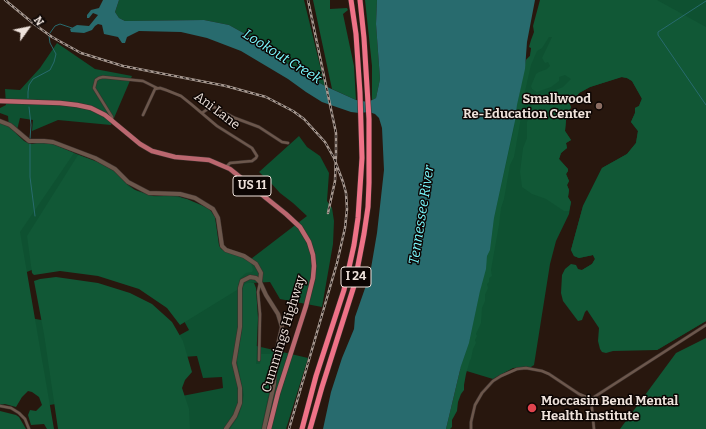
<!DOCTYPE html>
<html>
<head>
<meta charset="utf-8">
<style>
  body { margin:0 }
  #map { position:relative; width:706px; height:429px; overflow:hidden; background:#28170e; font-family:Bitter,serif }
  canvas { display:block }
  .north { position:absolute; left:8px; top:8px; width:40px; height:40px; -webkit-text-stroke:3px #0c0503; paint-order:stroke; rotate:57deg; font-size:11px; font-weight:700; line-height:16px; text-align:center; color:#eee2db }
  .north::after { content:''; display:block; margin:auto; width:14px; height:18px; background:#eee2db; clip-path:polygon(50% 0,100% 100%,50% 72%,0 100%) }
</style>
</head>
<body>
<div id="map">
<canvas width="706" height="429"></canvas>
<div class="north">N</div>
</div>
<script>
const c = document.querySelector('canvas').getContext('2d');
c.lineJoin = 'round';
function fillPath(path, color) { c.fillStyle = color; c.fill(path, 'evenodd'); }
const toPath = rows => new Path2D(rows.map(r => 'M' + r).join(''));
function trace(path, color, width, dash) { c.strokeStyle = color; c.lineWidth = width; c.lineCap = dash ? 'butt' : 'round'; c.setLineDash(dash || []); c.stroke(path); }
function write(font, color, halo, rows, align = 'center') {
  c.font = font + ' Bitter,serif'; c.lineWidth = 3; c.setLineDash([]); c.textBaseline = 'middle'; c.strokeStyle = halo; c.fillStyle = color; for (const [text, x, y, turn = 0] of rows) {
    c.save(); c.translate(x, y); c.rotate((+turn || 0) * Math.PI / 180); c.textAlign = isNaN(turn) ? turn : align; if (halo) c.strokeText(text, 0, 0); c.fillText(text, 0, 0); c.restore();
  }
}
fillPath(toPath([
  [119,0,304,0,325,86,292,67,256,40,229,25,204,20,125,21,119,18,115,12],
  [542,0,706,0,706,321,657,350,582,270,592,264,595,259,593,255,579,258,574,256,571,250,583,206,602,168,627,154,636,143,638,131,631,122,635,113,635,108,639,106,642,98,632,81,627,78,621,77,590,87,579,93,575,99,569,103,571,107,568,114,568,118,566,120,565,131,571,140,566,143,567,148,561,153,559,159,568,169,568,171,566,174,569,181,567,185,569,190,568,197,571,202,569,214,556,241,550,264,534,365,531,367,513,368,493,379,460,369,526,60,530,56],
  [57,43,95,69,132,76,111,125,58,120,32,131,33,120,20,118,16,134,28,145,54,145,97,162,120,176,127,184,135,190,154,196,178,196,205,207,218,246,221,251,247,262,307,216,293,203,280,193,270,182,259,172,299,136,307,147,320,156,329,173,327,201,332,208,334,221,333,244,322,307,280,299,270,282,251,283,248,344,308,358,286,429,188,429,182,396,223,388,222,377,203,378,197,356,168,358,124,392,44,406,30,318,59,323,178,336,189,330,174,303,158,254,34,269,22,274,8,116,0,113,0,108,6,105,5,89,20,90,40,68]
]), '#0e5131');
fillPath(toPath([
  [313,0,330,0,330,9,347,8,348,10,343,14,354,66,356,100,332,89],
  [365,0,377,0,376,24,380,79,376,98,372,100,372,66],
  [540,0,657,0,706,27,706,321,657,350,613,351,606,353,602,352,600,349,598,341,599,328,587,310,585,312,582,320,578,321,563,301,561,293,562,275,565,269,571,264,576,265,578,269,582,270,592,264,595,259,593,255,579,258,574,256,571,250,583,206,602,168,627,154,636,143,638,131,631,122,635,113,635,108,639,106,642,99,632,81,627,78,622,77,590,87,579,93,575,99,569,103,571,107,568,114,568,118,566,120,565,131,571,140,566,143,567,148,561,153,559,159,568,169,568,171,566,174,569,181,567,185,569,190,568,197,571,202,569,211,564,211,546,199,532,194,522,187,520,172,523,148,527,138,527,122,532,104,535,99,538,97,563,87,571,79,565,75,559,77,559,81,551,87,537,92,532,89,531,86,536,74,539,72,547,69,550,66,548,62,545,63,542,58,552,37,549,37,542,48,537,51,531,65,523,100,523,106,514,157,510,165,504,199,501,208,499,225,491,270,492,276,489,278,489,282,487,284,488,288,485,295,485,301,482,308,481,323,476,334,477,336,475,340,476,343,473,349,471,359,470,360,466,374,464,385,464,390,461,394,458,402,457,411,452,420,452,427,450,429,446,429,461,366,469,343,487,256,490,250,494,218,514,128,517,105,526,60,530,56,531,48,529,47,531,40,534,32,533,26],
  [0,122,7,125,24,141,28,143,32,144,41,142,53,144,74,153,20,232,54,429,47,429,44,424,31,425,28,415,30,410,36,411,42,405,39,397,32,392,28,391,22,397,16,407,5,404,0,405],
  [78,155,98,162,113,170,129,187,139,192,156,197,171,196,187,199,208,208,211,211,215,217,219,245,221,249,245,258,251,263,253,270,252,272,246,273,240,278,237,290,180,325,167,308,139,289,98,276,60,271,34,275,32,273,27,236],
  [56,277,98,283,130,293,152,304,172,322,183,341,192,372,185,380,182,388,189,409,190,429,58,429,44,334,34,281,40,279],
  [248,283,254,283,256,288,258,318,256,364,260,364,261,354,273,354,272,362,271,382,261,429,230,429,238,417,241,409,244,395,237,360,242,331,243,287,245,284],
  [706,338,706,429,620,429,676,353],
  [0,411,16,415,19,417,26,429,0,429]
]), '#115836');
fillPath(toPath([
  [103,0,119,0,115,12,119,18,125,21,204,20,229,25,256,40,292,67,325,86,356,100,368,102,376,98,380,79,376,24,377,0,535,0,527,42,525,69,517,105,515,121,494,218,490,250,487,256,486,269,480,291,469,343,461,366,446,429,323,429,331,392,342,358,354,329,355,317,370,274,377,233,384,170,382,128,379,118,375,114,369,112,359,113,351,112,322,102,306,92,288,79,241,51,207,38,181,32,139,31,127,37,125,43,122,43,118,37,104,34,102,25,98,24,95,26,92,30,84,33,71,32,70,29,77,25,89,26,98,15,93,13,89,18,87,18,87,15,91,10,99,8]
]), '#286b6e');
trace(toPath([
  [706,1,658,32,658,35,706,105],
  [50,33,55,26,60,24,72,28],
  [28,98,28,92,29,85,33,79,50,70,54,62,56,54,50,43,49,36],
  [29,107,31,125,30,139],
  [30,144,30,177,35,216]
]), '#286b6e', 1);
const street = toPath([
  [202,113,209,108,214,107,235,118,259,127,282,142,288,143],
  [143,115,155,89,160,88,166,90,181,96,191,104,217,126,252,148,257,156,256,158,252,161,230,163,226,167],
  [112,120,112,117,94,88,96,80,99,78,103,77,143,81,157,88],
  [259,360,260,314,258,292,260,283],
  [591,399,706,325],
  [591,399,594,429],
  [0,406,11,408,19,413,25,419,29,429],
  [471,429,471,422,475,405,482,393,493,381,501,376,517,369,526,368,542,371,549,374,579,394,591,399]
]);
const secondary = toPath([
  [0,121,10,125,29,141,44,141,53,142,95,158,115,169,128,182,149,193,180,194,195,198,208,206,213,209,218,218,222,246,226,250,244,256,256,264,261,273,260,282],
  [226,429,235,416,240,403,240,388,234,363,240,327,240,288,242,281,250,277,256,278,260,282,266,295,278,314,282,327,275,358,274,384,264,429]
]);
const primary = toPath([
  [0,101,60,103,77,105,91,108,105,115,140,144,152,151,175,157,209,160,230,169,286,214,300,227,309,242,313,255,314,266,313,278,306,306,278,393,269,429]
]);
const highway = toPath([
  [302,429,316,376,344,290,354,245,358,218,362,158,360,93,356,34,351,0],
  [310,429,322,387,354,286,364,234,368,207,369,183,369,119,364,38,360,0]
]);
trace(street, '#3c302c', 3.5);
trace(secondary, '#3c302c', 5);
trace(primary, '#3c302c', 5.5);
trace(highway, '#3c302c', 6);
trace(street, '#6c574c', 2.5);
trace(secondary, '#6c574c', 4);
trace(primary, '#bb676f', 4.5);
trace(highway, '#ef7287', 5);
const rail = toPath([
  [5,0,34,24,52,37,81,53,123,66,226,86,266,97,293,111,304,119,325,142,334,158,343,182,346,193,347,209,345,228,337,263,289,429],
  [308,0,336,133,336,154,335,181,328,213]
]);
trace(rail, '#a69890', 2.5);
trace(rail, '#0c0503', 1, [3]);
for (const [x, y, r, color] of [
  [599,106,4,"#8d6e63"],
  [532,408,5,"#e0444e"]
]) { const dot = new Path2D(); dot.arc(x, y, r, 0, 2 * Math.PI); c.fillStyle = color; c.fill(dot); trace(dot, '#0c0503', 1.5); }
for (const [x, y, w] of [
  [252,186,38],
  [356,277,30]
]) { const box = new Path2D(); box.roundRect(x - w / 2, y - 10, w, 20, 3); c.fillStyle = '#0c0503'; c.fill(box); trace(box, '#eee2db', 1); }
write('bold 12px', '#eee2db', null, [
  ["US 11",252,186],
  ["I 24",356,277]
]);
write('bold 13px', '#eee2db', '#0c0503', [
  ["Smallwood",591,99],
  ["Re-Education Center",591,114],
  ["Moccasin Bend Mental",541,401,"left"],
  ["Health Institute",541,416,"left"]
], 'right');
write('13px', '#eee2db', '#0c0503', [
  ["Ani Lane",217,111,37],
  ["Cummings Highway",284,334,-73]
]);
write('italic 14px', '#7af9fe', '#0c0503', [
  ["Lookout Creek",282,57,32],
  ["Tennessee River",422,215,-81]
]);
</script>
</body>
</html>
